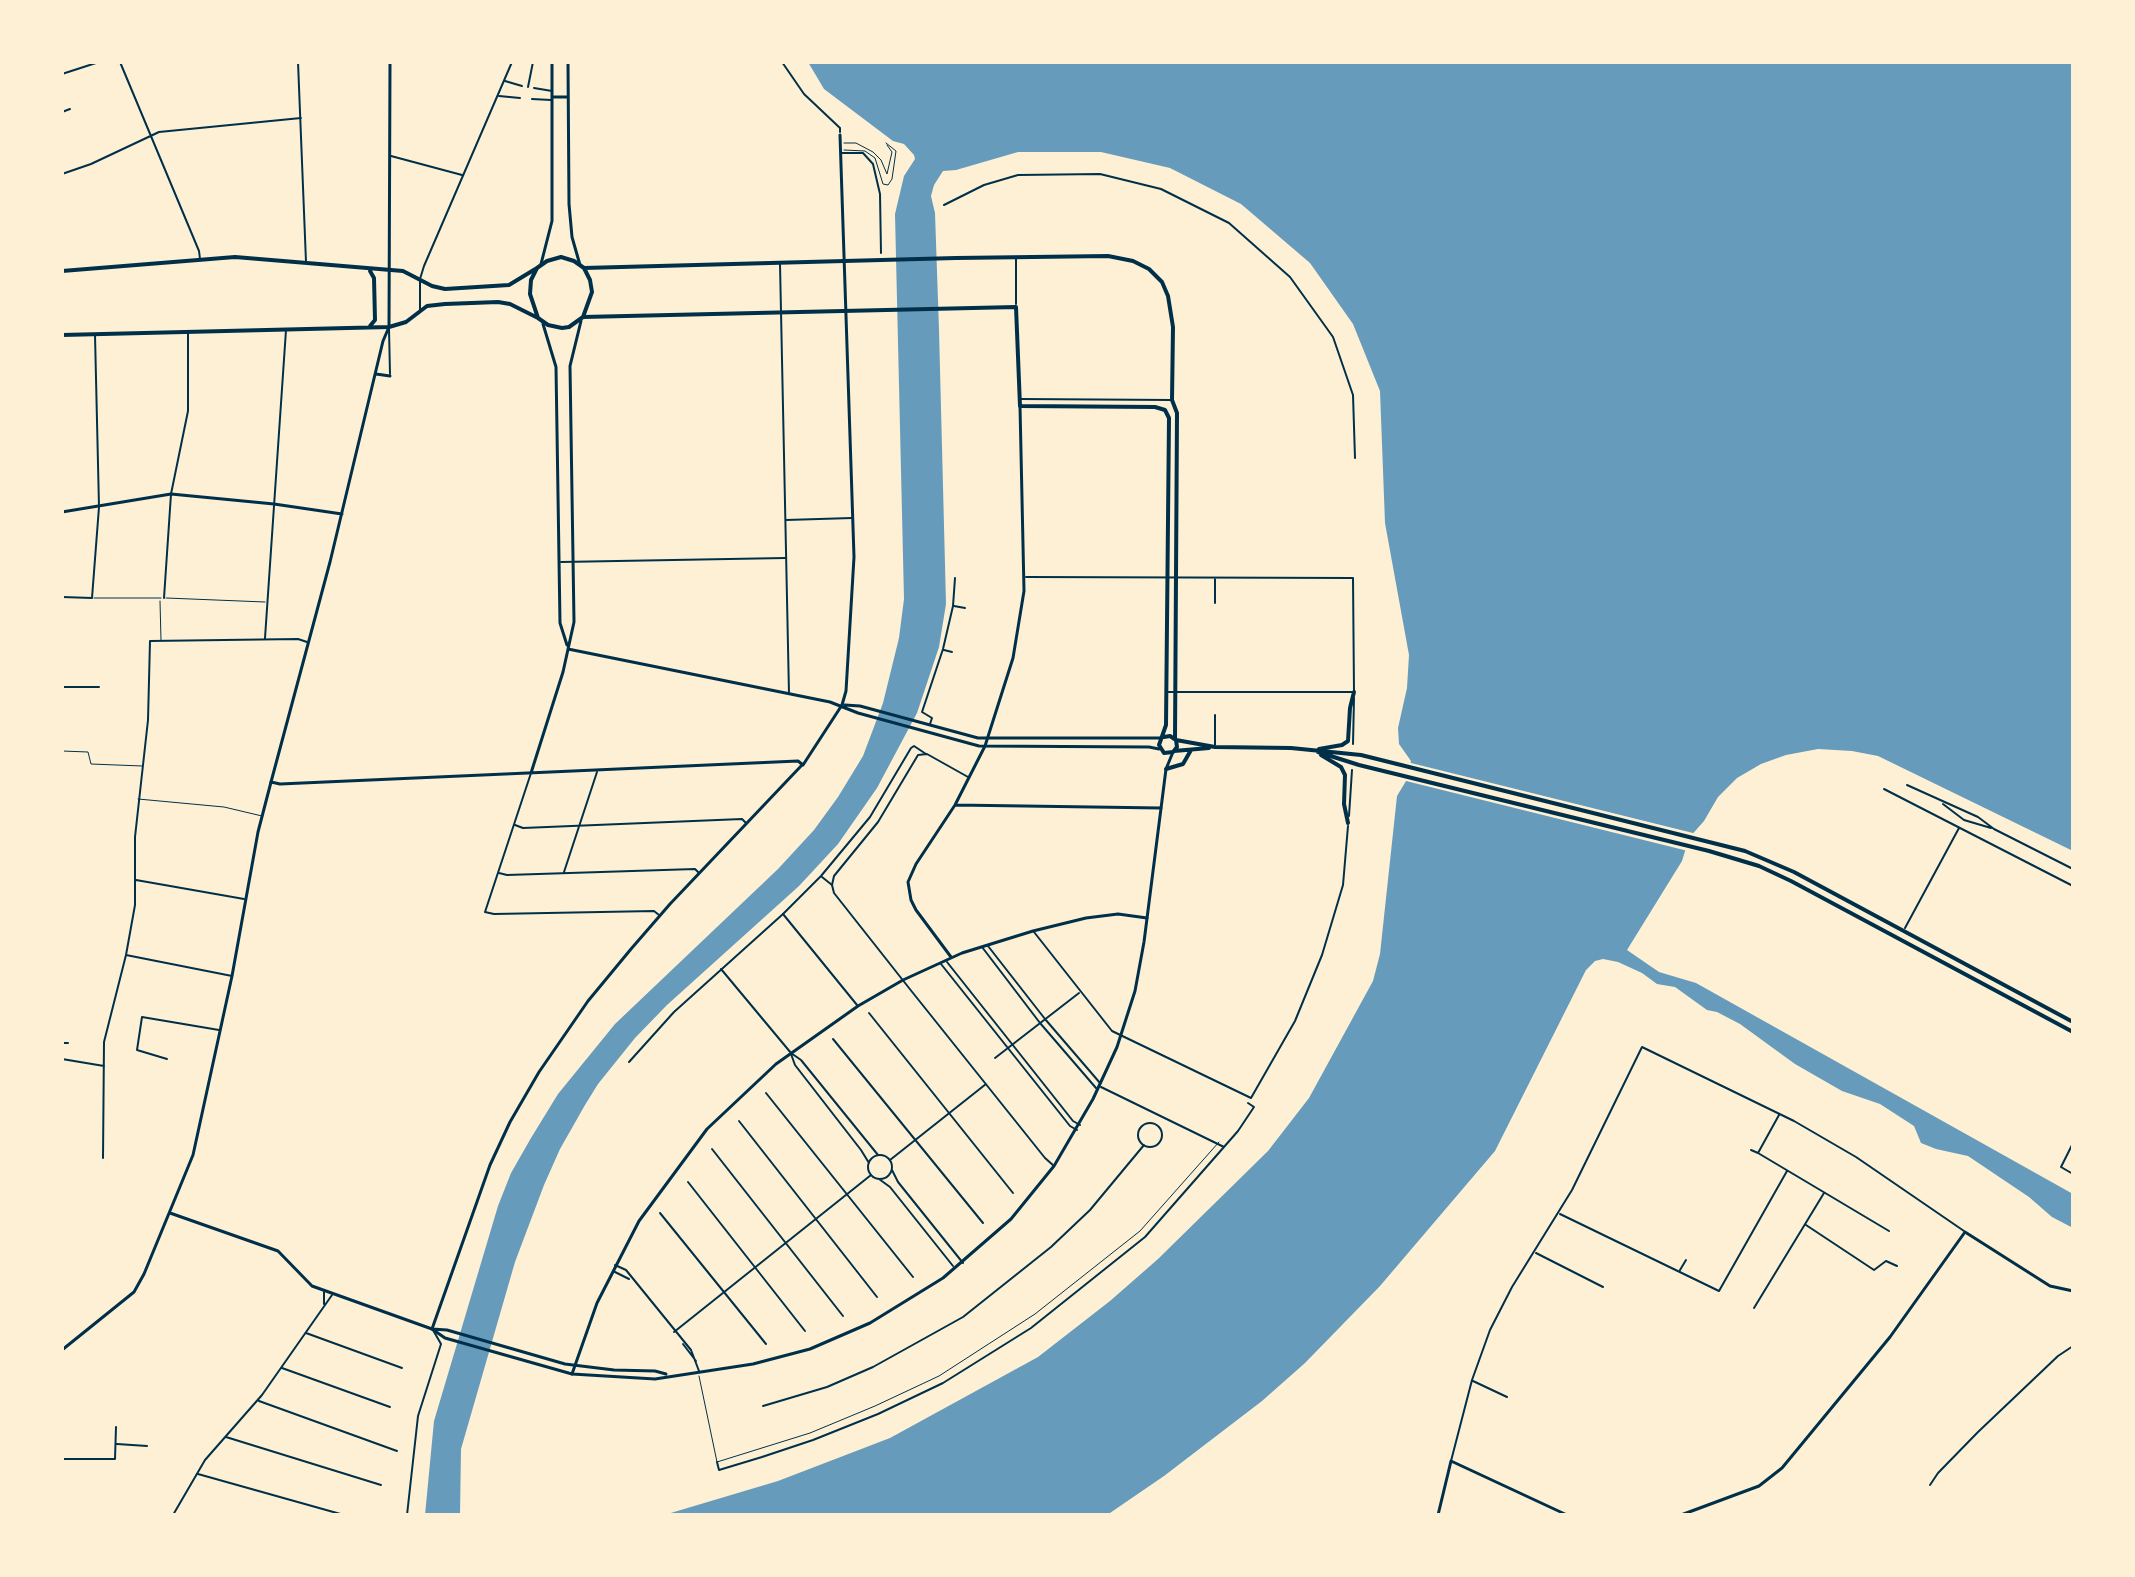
<!DOCTYPE html>
<html>
<head>
<meta charset="utf-8">
<style>
  body { margin:0 }
  #map { position:relative; width:2135px; height:1577px; overflow:hidden; background:#fdf0d5; font-family:Montserrat,sans-serif }
  canvas { display:block }
  .frame { position:absolute; inset:0; border:64px solid #fdf0d5; pointer-events:none }
</style>
</head>
<body>
<div id="map">
<canvas width="2135" height="1577"></canvas>
<div class="frame"></div>
</div>
<script>
const c = document.querySelector('canvas').getContext('2d');
c.lineJoin = 'round';
function fillPath(path, color) { c.fillStyle = color; c.fill(path, 'evenodd'); }
const toPath = rows => new Path2D(rows.map(r => 'M' + r).join(''));
function trace(path, color, width, dash) { c.strokeStyle = color; c.lineWidth = width; c.lineCap = dash ? 'butt' : 'round'; c.setLineDash(dash || []); c.stroke(path); }
fillPath(toPath([
  [808,62,2073,62,2073,851,1878,756,1852,751,1818,749,1786,755,1761,764,1737,778,1718,797,1704,821,1689,838,1682,861,1627,950,1659,972,1696,983,2073,1194,2073,1228,2052,1217,2029,1197,1968,1156,1936,1149,1921,1143,1914,1126,1880,1104,1842,1091,1795,1064,1740,1024,1717,1012,1707,1010,1675,987,1657,984,1642,973,1618,962,1603,959,1595,961,1586,970,1495,1151,1380,1286,1305,1363,1262,1401,1164,1476,1107,1515,664,1515,778,1481,890,1438,1038,1357,1110,1301,1158,1259,1268,1151,1309,1098,1373,981,1380,954,1397,796,1406,781,1411,761,1399,744,1398,728,1407,688,1409,655,1385,523,1380,391,1353,324,1310,263,1241,204,1170,168,1101,152,1018,152,956,170,943,171,934,185,931,196,935,213,939,330,946,604,939,647,917,713,877,788,838,844,799,886,667,1005,635,1038,598,1084,585,1105,560,1149,544,1185,515,1262,461,1449,460,1515,425,1515,434,1421,498,1206,511,1173,531,1138,558,1094,615,1024,778,869,814,830,838,797,863,756,883,703,899,638,904,599,895,214,904,176,915,159,914,155,904,144,893,141,824,89]
]), '#669bbc');
fillPath(toPath([
  [1407,762,1697,834,1688,851,1402,780]
]), '#fdf0d5');
trace(toPath([
  [844,143,856,143,873,152,881,160,887,174,892,152,887,145],
  [844,150,865,151,875,158,883,184,888,185,892,179,896,151,886,143],
  [94,598,161,598],
  [166,598,265,602],
  [160,601,161,640],
  [62,751,88,752,91,764,142,766],
  [138,799,224,807,262,816],
  [699,1376,717,1462,810,1433,875,1406,939,1376,1035,1314,1140,1231,1219,1142]
]), '#003049', 1);
trace(toPath([
  [782,62,804,94,840,128,840,132],
  [505,81,522,86],
  [528,87,533,62],
  [534,88,552,91],
  [499,96,520,98],
  [532,99,551,100],
  [841,153,863,153,873,164,880,194,881,253],
  [944,205,984,185,1018,175,1100,174,1161,189,1229,223,1290,277,1333,337,1353,395,1355,458],
  [954,606,965,608],
  [944,650,952,652],
  [930,724,932,718,922,712,943,649,953,606,955,578],
  [1907,785,1978,817,1994,829,2073,869],
  [1943,804,1964,820,1991,828],
  [822,877,832,885],
  [629,1062,674,1012,783,914,821,876,870,817,911,748,914,746,926,754],
  [1101,1087,1224,1147],
  '1138 1135a12 12 0 1 1 24 0a12 12 0 1 1-24 0Z',
  [763,1406,827,1387,873,1367,963,1317,1051,1247,1090,1210,1144,1145],
  [717,1462,719,1470,762,1457,813,1440,878,1414,943,1383,1031,1328,1145,1237,1238,1131,1254,1107,1248,1103],
  [407,1515,418,1416,441,1344,433,1330]
]), '#003049', 2);
trace(toPath([
  [120,62,199,251,200,259],
  [298,62,306,262],
  [62,74,99,62],
  [62,112,70,109],
  [391,156,462,175],
  [62,174,91,164,159,132,301,118],
  [1016,258,1016,304],
  [780,264,789,694],
  [420,310,420,279,424,266,512,62],
  [389,329,390,374],
  [1021,399,1171,400],
  [786,520,852,518],
  [561,562,785,558],
  [1026,577,1353,578,1354,692],
  [62,597,92,598,99,507,95,335],
  [164,598,171,494,188,411,188,333],
  [1215,603,1215,579],
  [265,638,286,330],
  [62,687,99,687],
  [1168,692,1353,692],
  [1215,715,1215,745],
  [1353,744,1354,698],
  [531,773,485,912,494,914,654,911,659,915],
  [968,777,927,754,918,755,878,822,834,876,832,885,834,893,909,988,1045,1158,1054,1166],
  [1884,789,2073,886],
  [1349,816,1352,770],
  [515,825,523,828,742,819,746,823],
  [564,872,597,772],
  [499,873,507,875,695,869,699,873],
  [136,880,244,899],
  [783,914,857,1005],
  [1905,928,1959,828],
  [1034,932,1112,1031,1251,1098,1295,1021,1322,955,1343,885,1348,826],
  [988,946,1045,1019,1100,1083],
  [982,947,1040,1023,1096,1088],
  [947,962,1073,1121,1080,1125],
  [941,964,1070,1126,1077,1130],
  [721,969,791,1053,801,1060,878,1155],
  [232,976,126,955,135,905,135,837,148,720,150,641,298,639,307,642],
  [869,1013,1013,1193],
  [833,1039,983,1223],
  [62,1043,68,1043],
  [791,1054,795,1065,861,1150,869,1163],
  [995,1058,1079,993],
  [62,1059,104,1066],
  [167,1059,137,1050,142,1017,219,1030],
  [766,1093,913,1277],
  [739,1121,877,1297],
  [2073,1143,2061,1167,2073,1174],
  [712,1149,843,1316],
  [1751,1150,1758,1153,1779,1115],
  [1758,1153,1889,1231],
  '868 1167a12 12 0 1 1 24 0a12 12 0 1 1-24 0Z',
  [103,1158,104,1042,126,955],
  [890,1160,986,1084],
  [892,1170,898,1182,963,1263],
  [879,1179,890,1187,953,1266],
  [688,1182,805,1331],
  [660,1213,766,1344],
  [1560,1214,1719,1291,1787,1171],
  [1806,1225,1874,1270,1886,1261,1897,1266],
  [1536,1253,1603,1287],
  [615,1265,626,1270,691,1350,699,1371],
  [1680,1270,1686,1260],
  [613,1271,629,1279],
  [324,1304,324,1292],
  [1754,1308,1824,1193],
  [674,1332,871,1175],
  [306,1333,402,1368],
  [683,1344,696,1361],
  [282,1368,390,1407],
  [1473,1381,1507,1397],
  [259,1401,397,1451],
  [226,1437,381,1485],
  [117,1444,147,1446],
  [62,1459,115,1459,116,1427],
  [1451,1461,1472,1380,1490,1330,1512,1287,1572,1190,1642,1047,1794,1121,1856,1157,1964,1231],
  [198,1474,344,1515],
  [1930,1485,1938,1473,1978,1432,2058,1356,2073,1346],
  [173,1515,205,1460,262,1395,332,1295]
]), '#003049', 2);
trace(toPath([
  [840,135,854,557,846,691,842,705],
  [376,374,390,376],
  [62,512,171,494,274,504,342,514],
  [271,782,330,562,383,341,389,327,390,62],
  [955,805,1161,808],
  [951,957,916,910,911,900,908,882,916,864,955,805,985,746,1013,658,1024,591,1020,406],
  [432,1329,490,1165,510,1122,539,1072,588,1001,631,949,670,904,802,765],
  [572,1374,597,1303,639,1221,707,1129,776,1064,858,1006,903,980,962,953,1033,931,1086,918,1118,914,1147,918],
  [1438,1515,1451,1461,1567,1515],
  [1681,1515,1759,1486,1782,1468,1890,1337,1965,1232,2050,1286,2073,1291]
]), '#003049', 3);
trace(toPath([
  [568,62,569,204,572,237,580,265],
  [553,97,568,97],
  [541,264,552,221,552,62],
  [543,324,556,367,560,623,567,645],
  [568,649,830,702,858,713,979,746,1149,747,1159,749],
  [845,705,860,706,978,738,1161,738],
  [531,773,563,672,574,622,570,366,581,321],
  [170,1213,278,1251,312,1286,432,1329,445,1338,572,1374,655,1379,753,1364,810,1349,870,1323,943,1278,1011,1219,1054,1166,1093,1099,1117,1047,1135,991,1144,942,1166,769,1173,752],
  [432,1329,447,1330,565,1364,614,1370,655,1371,666,1374],
  [62,1350,134,1292,144,1274,193,1155,232,976,258,832,271,782,280,784,798,761,803,765,842,705]
]), '#003049', 3);
trace(toPath([
  [561,257,574,261,584,268,590,280,592,292,583,317,569,327,562,328,548,325,538,318,530,294,531,280,537,268,547,261,561,257],
  [584,268,956,258,1108,256,1133,261,1149,269,1162,282,1168,296,1173,327,1172,400,1177,413,1175,738],
  [62,271,235,257,403,271,432,286,445,289,509,285,537,268],
  [583,317,1016,307,1020,406,1155,407,1165,410,1169,418,1166,725,1159,745,1164,753,1173,752,1177,747,1176,740,1170,736,1164,737],
  [370,326,375,320,374,278,370,271],
  [62,335,389,327,406,322,427,306,445,304,498,302,510,304,538,318],
  [1176,740,1215,747,1291,748,1361,755,1745,851,1794,872,2073,1022],
  [1319,749,1342,745,1348,741,1350,708,1354,692],
  [1174,751,1209,748],
  [1318,752,1359,765,1709,851,1759,866,1791,881,2073,1032],
  [1321,755,1341,767,1345,775,1344,804,1348,823],
  [1166,769,1183,764,1191,750]
]), '#003049', 4);
</script>
</body>
</html>
